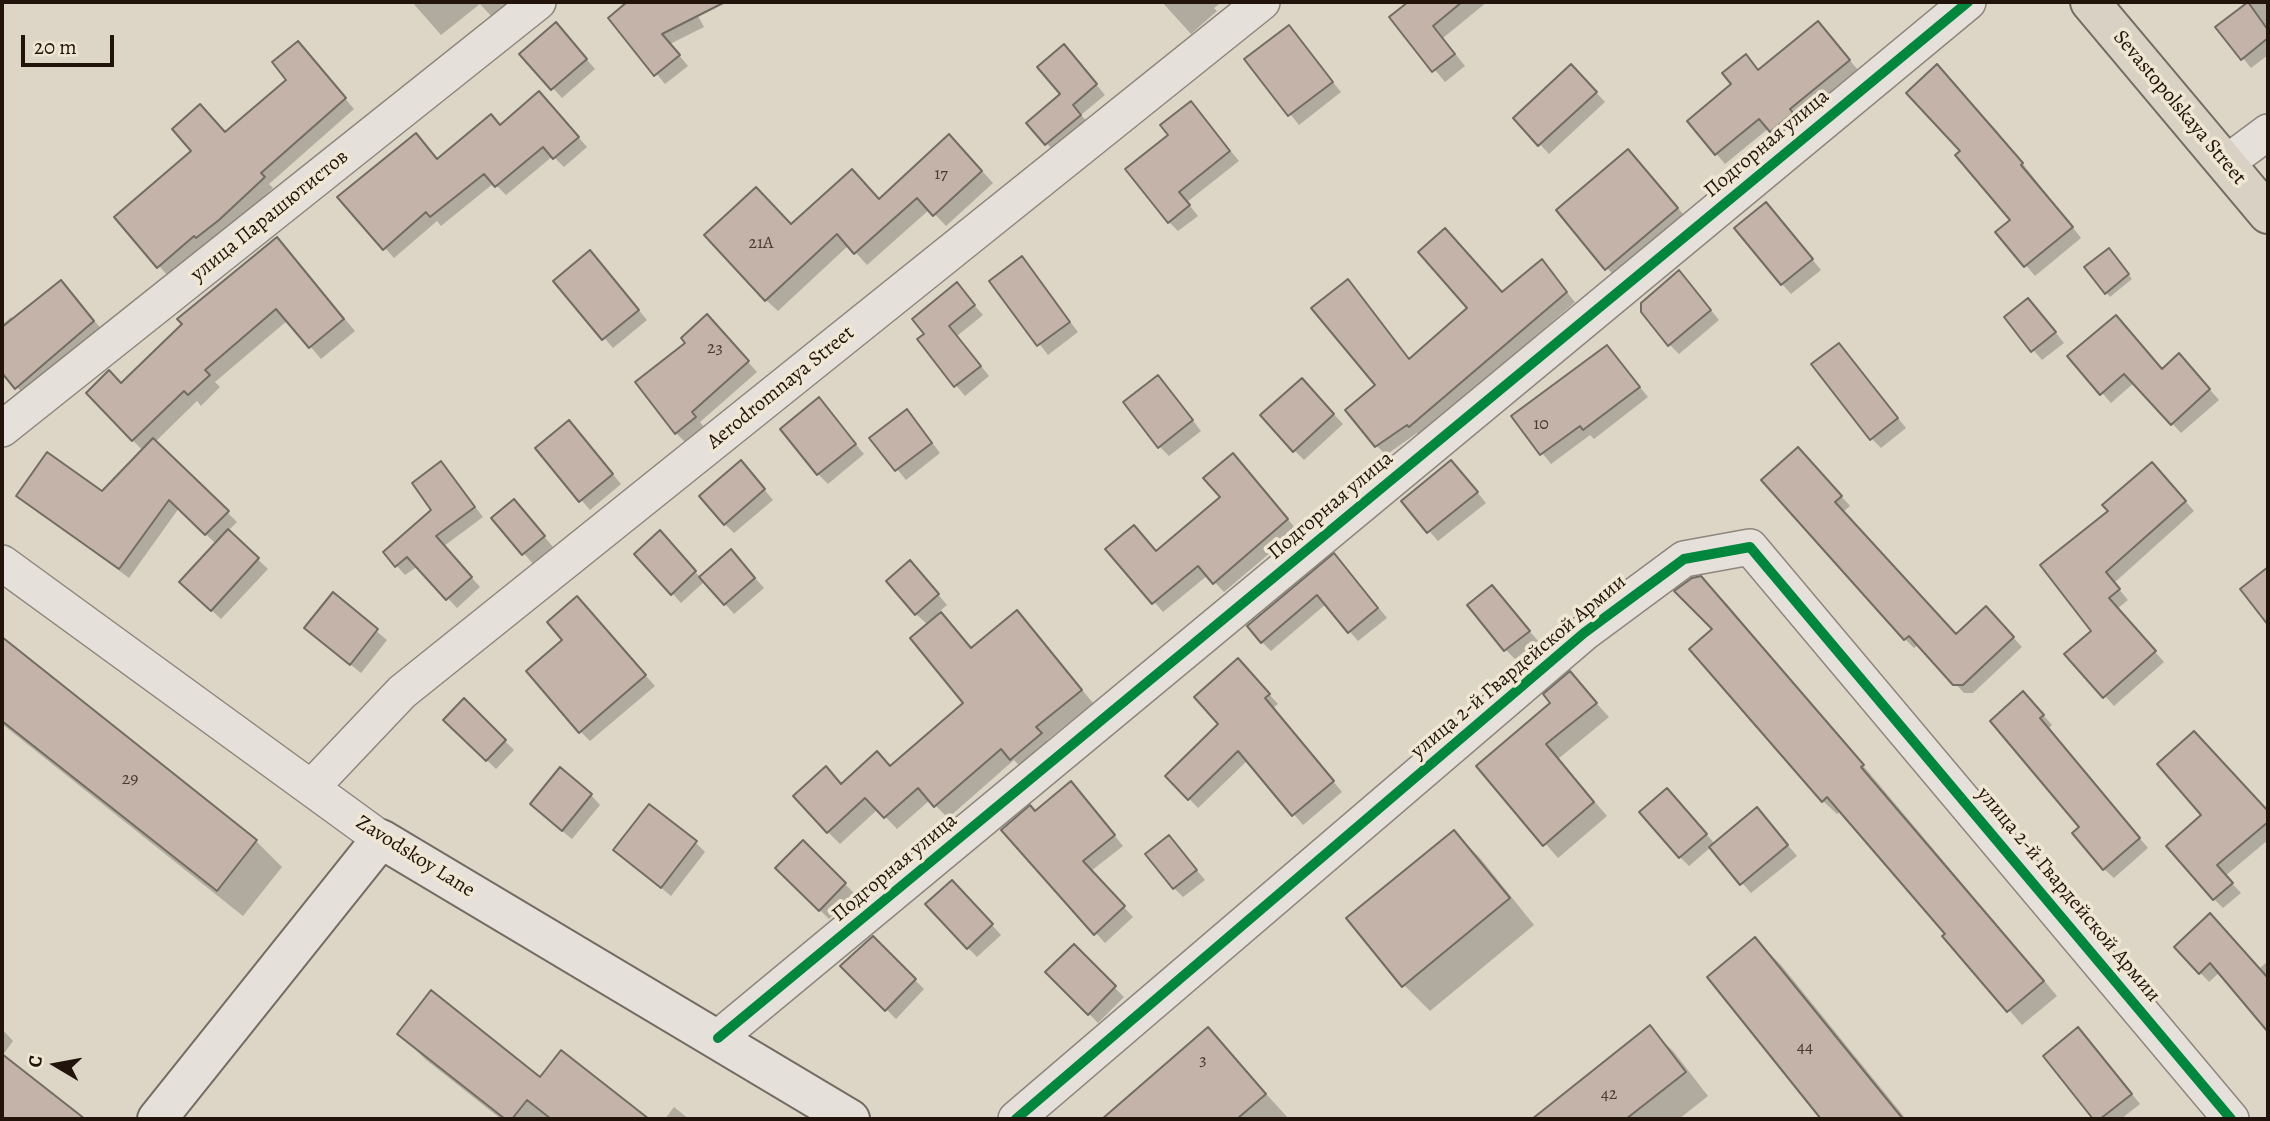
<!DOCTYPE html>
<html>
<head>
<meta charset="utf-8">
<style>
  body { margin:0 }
  #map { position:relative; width:2270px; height:1121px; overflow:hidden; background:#ddd6c6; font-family:Alegreya,serif }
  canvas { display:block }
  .frame { position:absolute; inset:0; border:4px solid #22130b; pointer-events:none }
  .north { position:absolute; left:21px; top:1030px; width:70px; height:70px; -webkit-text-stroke:5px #efe7d4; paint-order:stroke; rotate:280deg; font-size:19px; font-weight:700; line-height:28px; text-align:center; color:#22130b }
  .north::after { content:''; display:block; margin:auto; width:24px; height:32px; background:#22130b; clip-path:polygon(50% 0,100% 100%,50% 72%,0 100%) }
  .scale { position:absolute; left:21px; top:35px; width:93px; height:32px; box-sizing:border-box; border:4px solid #22130b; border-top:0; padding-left:9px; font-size:21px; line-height:24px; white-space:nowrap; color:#22130b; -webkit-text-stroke:5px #efe7d4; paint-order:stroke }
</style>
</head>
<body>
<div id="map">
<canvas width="2270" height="1121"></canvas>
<div class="frame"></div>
<div class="north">С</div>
<div class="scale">20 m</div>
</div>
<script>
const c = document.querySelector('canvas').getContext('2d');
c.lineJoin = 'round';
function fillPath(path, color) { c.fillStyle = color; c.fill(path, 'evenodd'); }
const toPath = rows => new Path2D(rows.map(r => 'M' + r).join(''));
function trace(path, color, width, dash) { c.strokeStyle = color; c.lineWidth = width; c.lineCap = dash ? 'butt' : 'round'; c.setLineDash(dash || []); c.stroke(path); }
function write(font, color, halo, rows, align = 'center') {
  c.font = font + ' Alegreya,serif'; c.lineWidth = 7; c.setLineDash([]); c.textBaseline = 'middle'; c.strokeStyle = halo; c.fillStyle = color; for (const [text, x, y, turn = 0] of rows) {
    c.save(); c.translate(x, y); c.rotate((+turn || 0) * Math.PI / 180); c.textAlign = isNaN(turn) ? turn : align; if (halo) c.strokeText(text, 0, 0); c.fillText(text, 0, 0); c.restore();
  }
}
fillPath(toPath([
  [412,2,512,2,492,17,480,4,441,35],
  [630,2,714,2,698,16,704,27,670,44,688,66,665,84,610,18],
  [1162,2,1222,2,1214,8,1217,11,1191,34],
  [1411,2,1487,2,1443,38,1465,66,1445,82,1392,18],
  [2251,2,2268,2,2268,55,2251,68,2218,27],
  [1818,23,1858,70,1798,119,1801,123,1780,140,1769,128,1725,164,1689,121,1734,84,1746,57,1759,71],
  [1288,27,1341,92,1299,125,1246,59],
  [565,34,595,69,562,98,522,54],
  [298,43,354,109,269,184,273,188,229,229,207,246,205,244,168,276,116,217,194,151,226,134,289,80],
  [1073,56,1105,95,1081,115,1090,125,1056,154,1029,123,1063,95],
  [1581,76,1605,102,1549,154,1516,118],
  [1947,76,1997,131,2081,238,2035,276,1998,232,2012,220,1962,152],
  [549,103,587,147,564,167,553,156,506,195,494,183,441,226,437,221,394,258,340,197,438,160],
  [1191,103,1239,161,1187,202,1198,216,1178,231,1169,222,1171,135],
  [961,148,993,183,946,226,930,209,867,265,849,245,778,311,766,300,791,226,880,201],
  [1628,151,1691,223,1621,283,1607,268],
  [1775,214,1821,270,1791,294,1782,284],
  [288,251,355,331,321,359,288,320,215,382,220,387,201,406,197,401,155,442,237,522,228,531,268,569,221,619,191,591,216,544,179,508,129,578,18,496,102,494,143,451,88,393,122,385],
  [590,252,647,320,613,348,556,281],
  [2113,254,2132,279,2110,297,2106,292],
  [1022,259,1078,332,1048,355,991,281],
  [1542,262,1575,302,1420,436,1417,433,1386,455,1377,446,1378,386,1348,281,1410,360],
  [1688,282,1719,320,1679,354,1669,344],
  [957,285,983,315,957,336,989,376,965,396,919,340],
  [70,292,103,331,26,397,2,370,2,325,11,317,14,320],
  [2037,309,2064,343,2042,360,2006,318],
  [716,326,757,372,700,422,704,427,685,442,676,433],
  [1839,345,1906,428,1881,448,1871,438],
  [1607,347,1648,397,1594,439,1590,435,1551,464,1513,417],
  [2070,356,2163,370,2188,365,2219,400,2181,433,2135,382,2111,403],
  [1167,387,1201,431,1169,456,1159,446],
  [1311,390,1343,424,1304,460,1294,450],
  [819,400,864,454,828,484,818,474],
  [916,421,940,453,906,480,872,438],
  [569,422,621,484,590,510,537,448],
  [1808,459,1850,506,1843,512,1956,636,1996,618,2022,647,1973,693,1964,693,1919,644,1914,648,1905,639],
  [441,463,483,517,444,546,480,587,457,608,418,566,405,575,396,565,433,510],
  [1242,465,1297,530,1224,592,1208,575,1163,612,1108,549,1157,553,1222,498],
  [1460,471,1486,503,1438,541,1403,501],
  [750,472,773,500,734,533,725,524],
  [2161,473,2194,511,2114,583,2128,600,2117,609,2164,662,2114,706,2067,654,2093,631,2042,565],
  [523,511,553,547,533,564,494,518],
  [669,542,701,578,740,561,764,588,734,614,705,581,681,603,672,593],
  [1344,565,1387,618,1358,641,1326,604,1271,651,1262,642],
  [919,572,947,605,939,612,972,649,1017,612,1093,703,1047,740,1053,746,1024,771,1014,760,948,818,930,800,897,829,878,809,840,844,828,832,842,786,891,768,966,703,928,625,916,614],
  [1701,578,1727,604,2057,996,2022,1025,1841,811,1837,814,1823,801,1714,629],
  [1492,587,1538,641,1515,659,1506,650],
  [333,595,387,640,361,673,316,637],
  [586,608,655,686,590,741,581,732,564,640],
  [2,639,256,841,282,867,243,916,2,724],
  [1247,670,1278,704,1273,708,1342,792,1303,825,1248,760,1198,808,1167,776,1220,724],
  [1570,674,1609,717,1558,759,1607,816,1558,858,1478,766,1552,703],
  [464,701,514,750,496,769,446,720],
  [2033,703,2052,725,2048,729,2148,848,2114,878,2104,869,2081,827],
  [2204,743,2268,813,2268,840,2225,876,2241,893,2223,908,2214,899,2204,815],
  [1080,793,1123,846,1091,871,1133,917,1105,943,1003,830],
  [591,795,600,805,572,839,541,814],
  [1676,799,1715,844,1766,819,1797,856,1751,893,1711,847,1689,866,1680,857],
  [1454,832,1480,858,1534,925,1430,1011,1404,985],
  [1169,837,1205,880,1183,897,1174,888],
  [803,842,854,893,829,919,777,868],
  [696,843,705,852,671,896,616,850],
  [962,892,1001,935,977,957,968,948],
  [873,938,924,989,896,1019,843,966],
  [1755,939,1781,965,1906,1119,1824,1119,1709,977],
  [1074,947,1124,997,1098,1023,1048,972],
  [2176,947,2259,969,2268,961,2268,1029,2220,972,2209,982],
  [1649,1028,1673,1051,1708,1096,1679,1119,1534,1119],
  [2,1029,13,1041,2,1056],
  [1208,1030,1289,1119,1111,1119,1109,1116],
  [399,1033,541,1079,562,1053,646,1119,501,1119,425,1059],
  [2088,1039,2140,1104,2121,1119,2096,1119,2046,1056],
  [2,1056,82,1119,2,1119],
  [674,1107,689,1119,665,1119]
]), '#0003');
const building = toPath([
  [627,2,725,2,662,34,680,55,654,76,608,18,627,2],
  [1408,2,1462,2,1433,26,1455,54,1432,72,1389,17,1408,2],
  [2248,2,2268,30,2268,38,2241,60,2215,27,2248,2],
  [1818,21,1850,60,1790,109,1793,113,1770,132,1759,119,1715,155,1687,121,1731,84,1722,73,1746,54,1758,70,1818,21],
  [556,22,587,59,551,90,519,54,556,22],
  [1289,25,1333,82,1288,116,1244,59,1289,25],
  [298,41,346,98,261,173,265,177,219,220,196,238,194,236,157,268,114,217,191,151,172,129,200,104,225,132,286,80,272,62,298,41],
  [1064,44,1097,84,1073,105,1081,115,1045,145,1026,123,1060,94,1037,67,1064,44],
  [1571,64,1597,92,1538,146,1513,118,1571,64],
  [1937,64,2023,163,2021,165,2073,227,2024,267,1995,232,2010,220,1955,155,1960,151,1906,93,1937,64],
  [539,91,579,137,553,159,543,147,495,187,484,174,430,217,426,212,383,250,337,197,416,133,437,159,491,114,500,125,539,91],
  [1191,101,1230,151,1179,192,1190,205,1168,223,1125,169,1168,135,1160,125,1191,101],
  [949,134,982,171,933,216,917,198,854,254,837,234,765,301,704,235,756,187,791,224,852,169,879,199,949,134],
  [1628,149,1678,208,1605,270,1556,210,1628,149],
  [1766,202,1813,259,1781,285,1734,228,1766,202],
  [1445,228,1502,292,1542,259,1567,292,1409,427,1407,425,1375,447,1345,410,1375,385,1311,308,1348,279,1409,359,1467,308,1418,252,1445,228],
  [277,237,344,319,309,348,276,309,205,370,210,375,188,395,184,391,132,441,86,393,109,370,121,383,182,324,177,319,277,237],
  [2109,248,2129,274,2105,294,2084,267,2109,248],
  [590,250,639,310,602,340,553,281,590,250],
  [1022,256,1070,322,1037,346,989,281,1022,256],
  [1679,270,1711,310,1668,346,1641,312,1641,303,1679,270],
  [61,280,94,321,15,389,2,373,2,327,61,280],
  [957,282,975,305,949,326,981,366,954,387,917,339,924,334,912,319,957,282],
  [2028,298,2056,332,2031,352,2004,317,2028,298],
  [707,314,749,361,692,412,696,417,675,434,635,382,685,343,681,338,707,314],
  [2116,315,2162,369,2179,353,2210,389,2171,425,2124,374,2100,395,2067,356,2116,315],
  [1839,343,1898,418,1870,440,1811,364,1839,343],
  [1607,345,1640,387,1583,430,1580,426,1540,455,1511,416,1607,345],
  [1158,375,1193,420,1158,448,1123,402,1158,375],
  [1302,378,1334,414,1293,452,1260,415,1302,378],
  [819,397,856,444,817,475,780,429,819,397],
  [907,409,932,443,895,471,869,438,907,409],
  [569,420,613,474,579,502,535,448,569,420],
  [153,438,229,511,205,535,169,500,119,569,16,496,47,452,102,491,153,438],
  [1798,447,1842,496,1835,502,1956,634,1986,606,2014,637,1963,685,1953,685,1909,636,1904,640,1761,480,1798,447],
  [1233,453,1288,519,1213,584,1198,566,1152,604,1105,549,1134,525,1156,551,1220,497,1203,478,1233,453],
  [741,460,765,489,724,525,699,496,741,460],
  [1451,460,1478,492,1427,533,1401,501,1451,460],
  [441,461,475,507,436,536,472,577,446,600,407,557,395,567,383,552,431,510,412,483,441,461],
  [2152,462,2186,501,2106,572,2120,589,2109,598,2156,651,2103,698,2064,654,2091,631,2040,565,2108,511,2102,505,2152,462],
  [514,499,545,536,522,555,491,518,514,499],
  [228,529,259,558,211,611,179,582,228,529],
  [660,530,696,571,671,595,634,554,660,530],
  [731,549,755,578,724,605,699,577,731,549],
  [1334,553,1378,608,1348,633,1317,595,1261,643,1247,626,1334,553],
  [910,560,939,594,915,615,886,581,910,560],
  [2268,567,2268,625,2240,589,2268,567],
  [1701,576,1864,765,1861,767,2044,981,2007,1012,1942,936,1945,934,1827,797,1822,802,1689,649,1712,629,1674,591,1692,578,1701,576],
  [1492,585,1530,631,1504,651,1467,605,1492,585],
  [333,592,378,629,350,665,304,628,333,592],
  [577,596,646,675,579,733,526,671,562,640,547,622,577,596],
  [1017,610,1082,690,1036,727,1042,733,1010,760,1001,749,934,807,918,788,884,818,865,798,827,833,793,796,826,766,841,784,877,751,890,766,963,703,910,638,941,612,971,648,1017,610],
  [2,637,257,840,217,891,2,721,2,637],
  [1238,658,1270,694,1265,698,1334,781,1292,816,1238,751,1188,800,1165,776,1218,724,1194,697,1238,658],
  [1570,671,1597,703,1546,744,1594,802,1543,846,1476,766,1550,703,1543,694,1570,671],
  [2023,691,2044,715,2040,718,2140,838,2103,870,2072,833,2079,827,1990,721,2023,691],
  [464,698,506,740,486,761,443,720,464,698],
  [2194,731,2268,811,2268,822,2217,865,2233,883,2213,900,2166,846,2201,815,2157,764,2194,731],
  [560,767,592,794,562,831,530,804,560,767],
  [1071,781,1115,835,1083,861,1125,906,1094,935,1001,830,1030,805,1035,811,1071,781],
  [1667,788,1707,834,1679,858,1639,812,1667,788],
  [649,804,697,841,661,888,613,850,649,804],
  [1757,807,1788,845,1740,885,1709,847,1757,807],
  [1454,830,1510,898,1402,987,1346,918,1454,830],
  [1169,835,1197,870,1173,889,1145,854,1169,835],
  [803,840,846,883,819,911,775,868,803,840],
  [952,880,993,924,967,949,925,904,952,880],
  [2210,913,2268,978,2268,1032,2210,963,2199,974,2174,947,2210,913],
  [873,936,916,979,885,1011,840,966,873,936],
  [1755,937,1903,1119,1821,1119,1707,977,1755,937],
  [1074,944,1116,986,1088,1015,1045,972,1074,944],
  [431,990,540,1077,561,1050,649,1119,551,1119,527,1100,512,1119,505,1119,397,1034,431,990],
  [1650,1025,1686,1072,1626,1119,1532,1119,1650,1025],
  [1208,1027,1266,1094,1237,1119,1102,1119,1208,1027],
  [2078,1027,2132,1094,2100,1119,2093,1119,2043,1056,2078,1027],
  [2,1054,85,1119,2,1119,2,1054]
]);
fillPath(building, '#c4b3a8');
trace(building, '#726c63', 2);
const street = toPath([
  [2225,164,2268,132],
  [2,429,538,2],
  [2,563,381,839],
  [311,788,402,692,1262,2],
  [718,1038,1968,2],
  [1016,1119,1584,633,1684,559,1750,547,2231,1119]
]);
const secondary = toPath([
  [157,1119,381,839,850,1119]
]);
const primary = toPath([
  [2090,2,2268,214]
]);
trace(street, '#8c867d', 38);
trace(secondary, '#726c63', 42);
trace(primary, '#726c63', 42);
trace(street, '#e5e1da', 35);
trace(secondary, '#e5e1da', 38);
trace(primary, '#d9d2c4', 38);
trace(toPath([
  [718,1038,1968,2],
  [1016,1119,1584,633,1684,559,1750,547,2231,1119]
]), '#00873e', 10);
write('18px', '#4a3b32', null, [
  ["17",941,175],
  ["21А",761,244],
  ["23",715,349],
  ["10",1541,425],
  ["29",130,780],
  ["44",1805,1048],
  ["3",1203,1061],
  ["42",1609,1095]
]);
write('21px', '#22130b', '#efe7d4', [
  ["Sevastopolskaya Street",2179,108,50],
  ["Подгорная улица",1767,144,-40],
  ["улица Парашютистов",270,216,-39],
  ["Aerodromnaya Street",781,388,-39],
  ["Подгорная улица",1331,506,-40],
  ["улица 2-й Гвардейской Армии",1519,667,-40],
  ["Zavodskoy Lane",415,857,32],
  ["Подгорная улица",895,868,-40],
  ["улица 2-й Гвардейской Армии",2068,895,50]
]);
</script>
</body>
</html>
